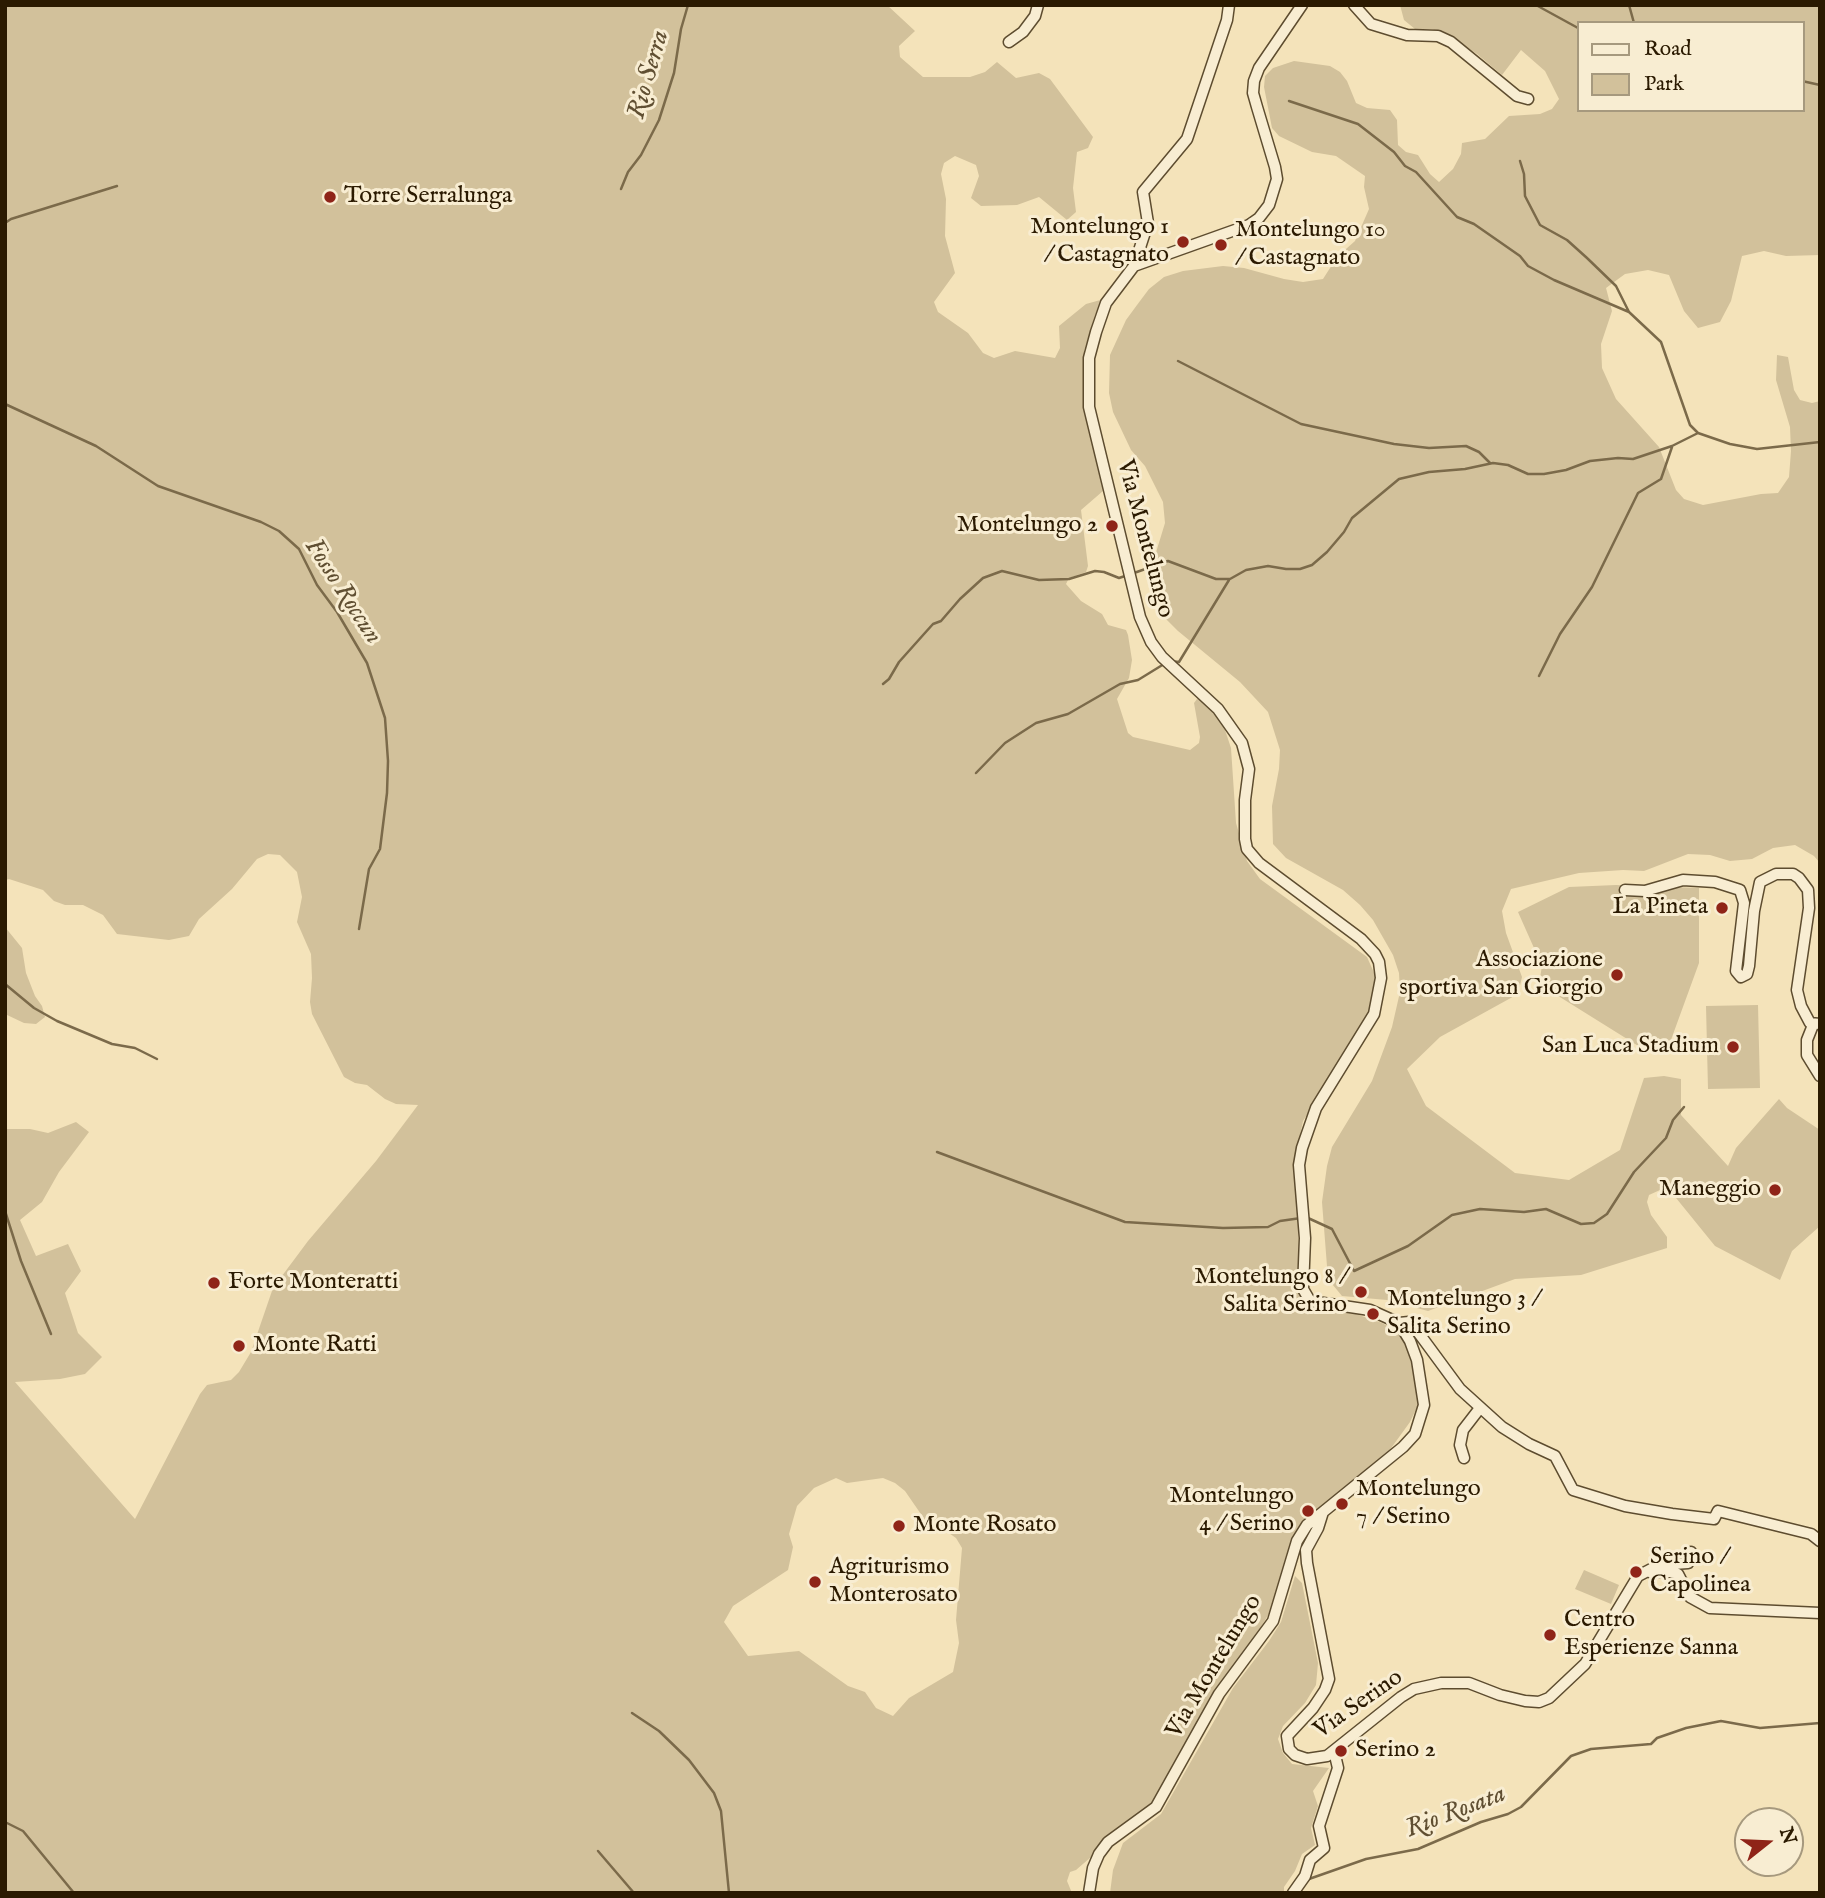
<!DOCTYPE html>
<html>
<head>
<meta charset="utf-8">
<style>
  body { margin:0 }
  #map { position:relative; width:1825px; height:1898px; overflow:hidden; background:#f4e3ba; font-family:"IM FELL English",serif }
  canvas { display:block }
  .frame { position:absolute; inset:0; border:7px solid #2b1a01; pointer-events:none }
  .legend { position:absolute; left:1577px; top:21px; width:228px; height:91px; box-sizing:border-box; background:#f8edd2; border:2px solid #a6997e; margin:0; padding:9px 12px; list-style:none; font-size:21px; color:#2b1a01 }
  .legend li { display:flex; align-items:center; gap:14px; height:35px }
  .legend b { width:35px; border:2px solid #a6997e }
  .north { position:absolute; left:1734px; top:1807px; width:70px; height:70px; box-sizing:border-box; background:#f8edd2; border:2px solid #a6997e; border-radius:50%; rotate:72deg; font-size:19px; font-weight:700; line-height:28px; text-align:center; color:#2b1a01 }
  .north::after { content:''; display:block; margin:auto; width:24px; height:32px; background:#8f2418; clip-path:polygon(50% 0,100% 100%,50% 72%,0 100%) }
</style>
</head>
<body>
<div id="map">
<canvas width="1825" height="1898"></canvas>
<div class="frame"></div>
<ul class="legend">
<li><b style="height:9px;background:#f8edd2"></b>Road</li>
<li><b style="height:19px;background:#d2c19b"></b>Park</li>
</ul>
<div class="north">N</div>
</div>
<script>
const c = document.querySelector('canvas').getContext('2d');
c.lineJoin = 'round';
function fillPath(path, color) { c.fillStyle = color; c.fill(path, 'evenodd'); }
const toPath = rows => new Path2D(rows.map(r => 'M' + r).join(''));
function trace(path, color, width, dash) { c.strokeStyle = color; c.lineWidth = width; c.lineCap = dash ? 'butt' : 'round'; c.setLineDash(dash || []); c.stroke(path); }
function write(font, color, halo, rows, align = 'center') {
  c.font = font + ' "IM FELL English",serif'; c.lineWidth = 6; c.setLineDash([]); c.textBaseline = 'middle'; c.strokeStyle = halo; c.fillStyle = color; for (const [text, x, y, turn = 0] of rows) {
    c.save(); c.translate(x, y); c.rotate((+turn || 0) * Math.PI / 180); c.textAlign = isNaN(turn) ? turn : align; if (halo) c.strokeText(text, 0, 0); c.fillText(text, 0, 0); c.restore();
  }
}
fillPath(toPath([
  [5,5,887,5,915,31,899,46,900,57,923,77,970,77,985,72,997,62,1016,78,1039,73,1050,79,1093,137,1088,148,1077,152,1073,188,1076,212,1067,220,1039,197,1017,205,981,206,971,198,979,176,976,165,955,156,944,163,941,174,946,199,945,236,955,273,934,302,938,312,968,333,983,353,994,358,1015,351,1055,358,1060,348,1059,326,1086,304,1104,299,1095,315,1084,351,1083,400,1103,491,1081,510,1088,566,1086,572,1069,578,1066,584,1081,601,1102,614,1108,625,1126,630,1128,635,1132,660,1129,678,1117,699,1128,733,1133,737,1190,750,1199,743,1200,737,1194,703,1197,699,1203,700,1224,727,1231,748,1236,823,1247,861,1260,879,1367,957,1375,975,1374,1004,1361,1031,1303,1121,1296,1154,1300,1297,1311,1309,1356,1314,1382,1323,1398,1332,1405,1342,1413,1369,1418,1405,1410,1422,1389,1451,1300,1528,1288,1551,1276,1602,1159,1796,1128,1825,1076,1870,1070,1872,1067,1881,1072,1893,5,1893,5,1129,30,1129,48,1133,76,1122,89,1132,59,1172,42,1202,20,1220,36,1256,68,1244,81,1271,65,1293,78,1333,102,1357,85,1374,60,1379,15,1382,135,1519,200,1394,207,1385,231,1380,239,1372,251,1352,273,1288,308,1241,376,1161,418,1105,396,1104,385,1099,367,1085,355,1083,344,1077,312,1014,310,1002,312,978,311,954,297,922,302,897,297,872,280,855,268,854,257,859,232,889,199,919,189,936,169,940,117,934,103,915,83,905,65,905,54,901,43,890,9,879,5,880],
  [836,1478,847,1483,883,1478,895,1483,905,1491,925,1520,946,1531,956,1538,962,1548,956,1620,959,1643,953,1672,909,1698,893,1716,876,1708,865,1692,848,1686,799,1651,748,1656,724,1622,733,1606,788,1570,793,1547,789,1534,797,1506,814,1488],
  [1400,5,1820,5,1820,255,1786,256,1764,251,1742,256,1731,301,1720,322,1698,328,1684,311,1669,275,1648,270,1625,274,1606,288,1612,311,1601,344,1602,368,1616,399,1659,447,1676,490,1684,499,1703,505,1761,494,1778,493,1789,477,1791,451,1790,427,1776,380,1777,355,1788,357,1794,390,1800,400,1812,403,1820,401,1820,863,1814,856,1795,845,1773,848,1752,859,1730,861,1710,855,1688,854,1644,871,1623,870,1579,873,1511,889,1502,911,1506,933,1522,977,1518,994,1440,1037,1407,1069,1426,1106,1515,1173,1569,1180,1620,1150,1644,1078,1664,1076,1681,1079,1681,1115,1728,1166,1736,1148,1779,1099,1787,1108,1820,1130,1820,1226,1792,1251,1780,1280,1715,1246,1672,1193,1660,1190,1649,1195,1647,1202,1651,1215,1667,1237,1667,1248,1581,1275,1515,1279,1428,1311,1387,1300,1342,1296,1328,1279,1322,1202,1327,1166,1332,1147,1372,1081,1392,1027,1400,992,1399,973,1393,955,1373,920,1360,905,1343,890,1286,858,1273,844,1272,806,1279,769,1280,750,1268,712,1240,682,1178,631,1164,617,1154,579,1154,559,1165,523,1163,502,1145,466,1131,450,1113,412,1109,393,1110,355,1126,320,1137,305,1149,289,1164,277,1183,271,1223,266,1244,268,1284,279,1303,282,1323,279,1337,257,1355,241,1369,209,1364,187,1365,176,1336,156,1312,152,1279,136,1272,128,1264,87,1265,76,1273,68,1294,61,1330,66,1340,72,1347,81,1356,103,1367,108,1390,110,1397,120,1398,145,1406,152,1418,155,1430,174,1439,182,1453,169,1461,154,1462,143,1485,139,1509,116,1540,114,1552,109,1559,99,1545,71,1521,50,1502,75,1477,54,1451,37,1432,29,1415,29,1404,20],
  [1578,23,1802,23,1802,110,1578,110],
  [1616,885,1699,888,1699,963,1668,1048,1648,1052,1539,984,1542,966,1518,912,1569,887],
  [5,927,22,948,26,973,35,996,42,1006,45,1017,36,1024,24,1023,5,1014],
  [1758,1005,1760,1088,1708,1089,1706,1006],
  [1584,1570,1619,1585,1611,1604,1575,1589],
  [1295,1576,1302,1583,1318,1663,1316,1685,1305,1703,1283,1726,1278,1739,1283,1753,1292,1764,1329,1768,1313,1791,1318,1806,1311,1828,1315,1845,1302,1854,1295,1871,1284,1887,1284,1893,1110,1893,1113,1870,1123,1843,1161,1814,1233,1688,1269,1641,1281,1622]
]), '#d2c19b');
trace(toPath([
  [1536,5,1578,28],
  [1629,5,1634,23],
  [1802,81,1820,85],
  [1289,101,1358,124,1394,152,1405,166,1416,172,1457,217,1474,224,1520,256,1528,266,1554,280,1629,312],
  [1520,161,1524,174,1525,196,1540,225,1567,240,1587,258,1616,286,1629,312,1661,342,1690,425,1698,433,1730,444,1757,449,1820,442],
  [621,189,628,172,641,155,659,120,674,73,681,29,688,5],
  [5,223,11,219,117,186],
  [1178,361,1301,424,1394,444,1429,448,1466,446,1479,452,1490,463],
  [5,404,96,446,158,486,261,522,279,531,299,549,317,585,337,612,367,663,385,718,388,761,387,793,380,849,369,869,359,929],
  [1134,573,1168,561,1216,579,1230,579,1246,570,1268,566,1286,569,1300,569,1312,565,1327,552,1344,532,1352,518,1399,479,1429,472,1465,469,1493,463,1508,465,1528,474,1544,474,1566,470,1590,461,1618,458,1633,459,1672,446,1698,433],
  [1170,661,1179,662,1229,580],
  [1539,676,1560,634,1592,587,1638,493,1661,479,1672,447],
  [883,684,889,679,899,662,924,634,933,624,941,621,960,599,983,578,1002,571,1039,580,1069,579,1095,571,1104,572,1119,578,1128,575],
  [976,773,1005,743,1036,723,1068,714,1120,684,1138,680,1164,664],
  [5,984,34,1008,57,1021,112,1044,135,1048,157,1059],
  [937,1152,1125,1222,1223,1228,1268,1227,1280,1221,1301,1218],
  [5,1211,21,1261,51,1334],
  [1308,1218,1332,1229,1354,1271,1408,1246,1452,1215,1480,1209,1524,1212,1546,1209,1581,1224,1594,1223,1607,1214,1634,1172,1666,1138,1673,1120,1684,1107],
  [632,1713,659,1731,689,1760,714,1793,721,1811,729,1893],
  [5,1822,23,1831,74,1893],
  [598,1851,634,1893],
  [1309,1879,1366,1859,1418,1849,1481,1822,1508,1814,1521,1807,1571,1756,1591,1749,1651,1744,1657,1738,1686,1728,1721,1721,1760,1728,1820,1723]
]), '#7b6a4a', 2.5);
const minor = toPath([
  [1354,5,1371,24,1407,35,1438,36,1451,42,1517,96,1528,99],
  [1009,42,1023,32,1035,16,1038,5],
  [1134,266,1148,223,1143,192,1187,139,1227,20,1229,5],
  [1625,890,1645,891,1683,880,1715,882,1740,890,1744,903,1736,971,1741,977,1747,974,1749,966,1754,911,1760,882,1776,874,1793,874,1799,878,1808,890,1809,908,1797,990,1801,1006,1810,1023,1820,1024],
  [1813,1025,1807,1040,1807,1055,1820,1076],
  [1399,1323,1409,1322,1415,1328,1460,1389,1502,1427,1529,1444,1555,1456,1573,1490,1625,1506,1672,1514,1714,1519,1718,1511,1811,1534,1820,1541],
  [1464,1458,1460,1445,1463,1430,1480,1408],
  [1323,1512,1318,1528,1306,1550,1307,1563,1329,1679,1325,1690,1313,1708,1287,1736,1289,1749,1295,1755,1307,1759,1327,1756,1401,1697,1414,1689,1441,1683,1469,1683,1500,1695,1525,1701,1539,1702,1549,1698,1585,1664,1638,1576,1659,1565,1688,1563,1691,1552],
  [1649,1572,1672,1572,1678,1574,1690,1597,1710,1608,1820,1613],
  [1089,1893,1093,1868,1099,1854,1108,1842,1156,1807,1219,1694,1273,1621,1297,1541,1307,1525,1403,1447,1415,1434,1424,1405,1417,1360,1410,1341,1399,1323,1370,1310,1310,1301,1303,1289,1305,1238,1299,1165,1302,1148,1316,1108,1374,1014,1381,978,1379,962,1375,954,1361,939,1259,863,1247,849,1245,839,1245,800,1249,769,1242,743,1218,709,1162,657,1151,642,1140,617,1089,407,1089,358,1096,332,1106,303,1134,266,1249,225,1259,218,1269,205,1277,179,1275,167,1257,107,1253,93,1254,81,1259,68,1302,5],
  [1293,1893,1305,1876,1310,1860,1324,1848,1319,1826,1338,1768,1334,1751]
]);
trace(minor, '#5d4c2f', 13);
trace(minor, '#f8edd2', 10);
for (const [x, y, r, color] of [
  [330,197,7,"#8f2418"],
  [1183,242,7,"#8f2418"],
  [1221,245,7,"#8f2418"],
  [1112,526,7,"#8f2418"],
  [1722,908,7,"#8f2418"],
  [1617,975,7,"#8f2418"],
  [1733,1047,7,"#8f2418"],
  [1775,1190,7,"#8f2418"],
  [214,1283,7,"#8f2418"],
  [1361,1292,7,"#8f2418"],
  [1373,1314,7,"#8f2418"],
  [239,1346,7,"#8f2418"],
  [1342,1504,7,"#8f2418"],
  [1308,1511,7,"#8f2418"],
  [899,1526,7,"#8f2418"],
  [1636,1572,7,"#8f2418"],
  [815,1582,7,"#8f2418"],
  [1550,1635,7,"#8f2418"],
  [1341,1751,7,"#8f2418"]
]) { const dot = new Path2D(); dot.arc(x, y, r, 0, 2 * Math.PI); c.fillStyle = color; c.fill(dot); trace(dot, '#f8edd2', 2.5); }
write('24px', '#2b1a01', '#f8edd2', [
  ["Torre Serralunga",344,197],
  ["Montelungo 1",1169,228,"right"],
  ["/ Castagnato",1169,256,"right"],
  ["Montelungo 10",1235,231],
  ["/ Castagnato",1235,259],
  ["Montelungo 2",1098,526,"right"],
  ["La Pineta",1708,908,"right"],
  ["Associazione",1603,961,"right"],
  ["sportiva San Giorgio",1603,989,"right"],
  ["San Luca Stadium",1719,1047,"right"],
  ["Maneggio",1761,1190,"right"],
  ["Montelungo 8 /",1347,1278,"right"],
  ["Salita Serino",1347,1306,"right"],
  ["Forte Monteratti",228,1283],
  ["Montelungo 3 /",1387,1300],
  ["Salita Serino",1387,1328],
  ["Monte Ratti",253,1346],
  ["Montelungo",1356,1490],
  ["7 / Serino",1356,1518],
  ["Montelungo",1294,1497,"right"],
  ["4 / Serino",1294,1525,"right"],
  ["Monte Rosato",913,1526],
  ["Serino /",1650,1558],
  ["Capolinea",1650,1586],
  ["Agriturismo",829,1568],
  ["Monterosato",829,1596],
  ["Centro",1564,1621],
  ["Esperienze Sanna",1564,1649],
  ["Serino 2",1355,1751]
], 'left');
write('24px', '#2b1a01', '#f8edd2', [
  ["Via Montelungo",1144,539,75],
  ["Via Montelungo",1215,1667,-59],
  ["Via Serino",1359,1705,-35]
]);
write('italic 26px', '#604f32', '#f8edd2', [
  ["Rio Serra",650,75,-74],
  ["Fosso Roccun",342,592,57],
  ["Rio Rosata",1456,1813,-21]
]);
</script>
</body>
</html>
